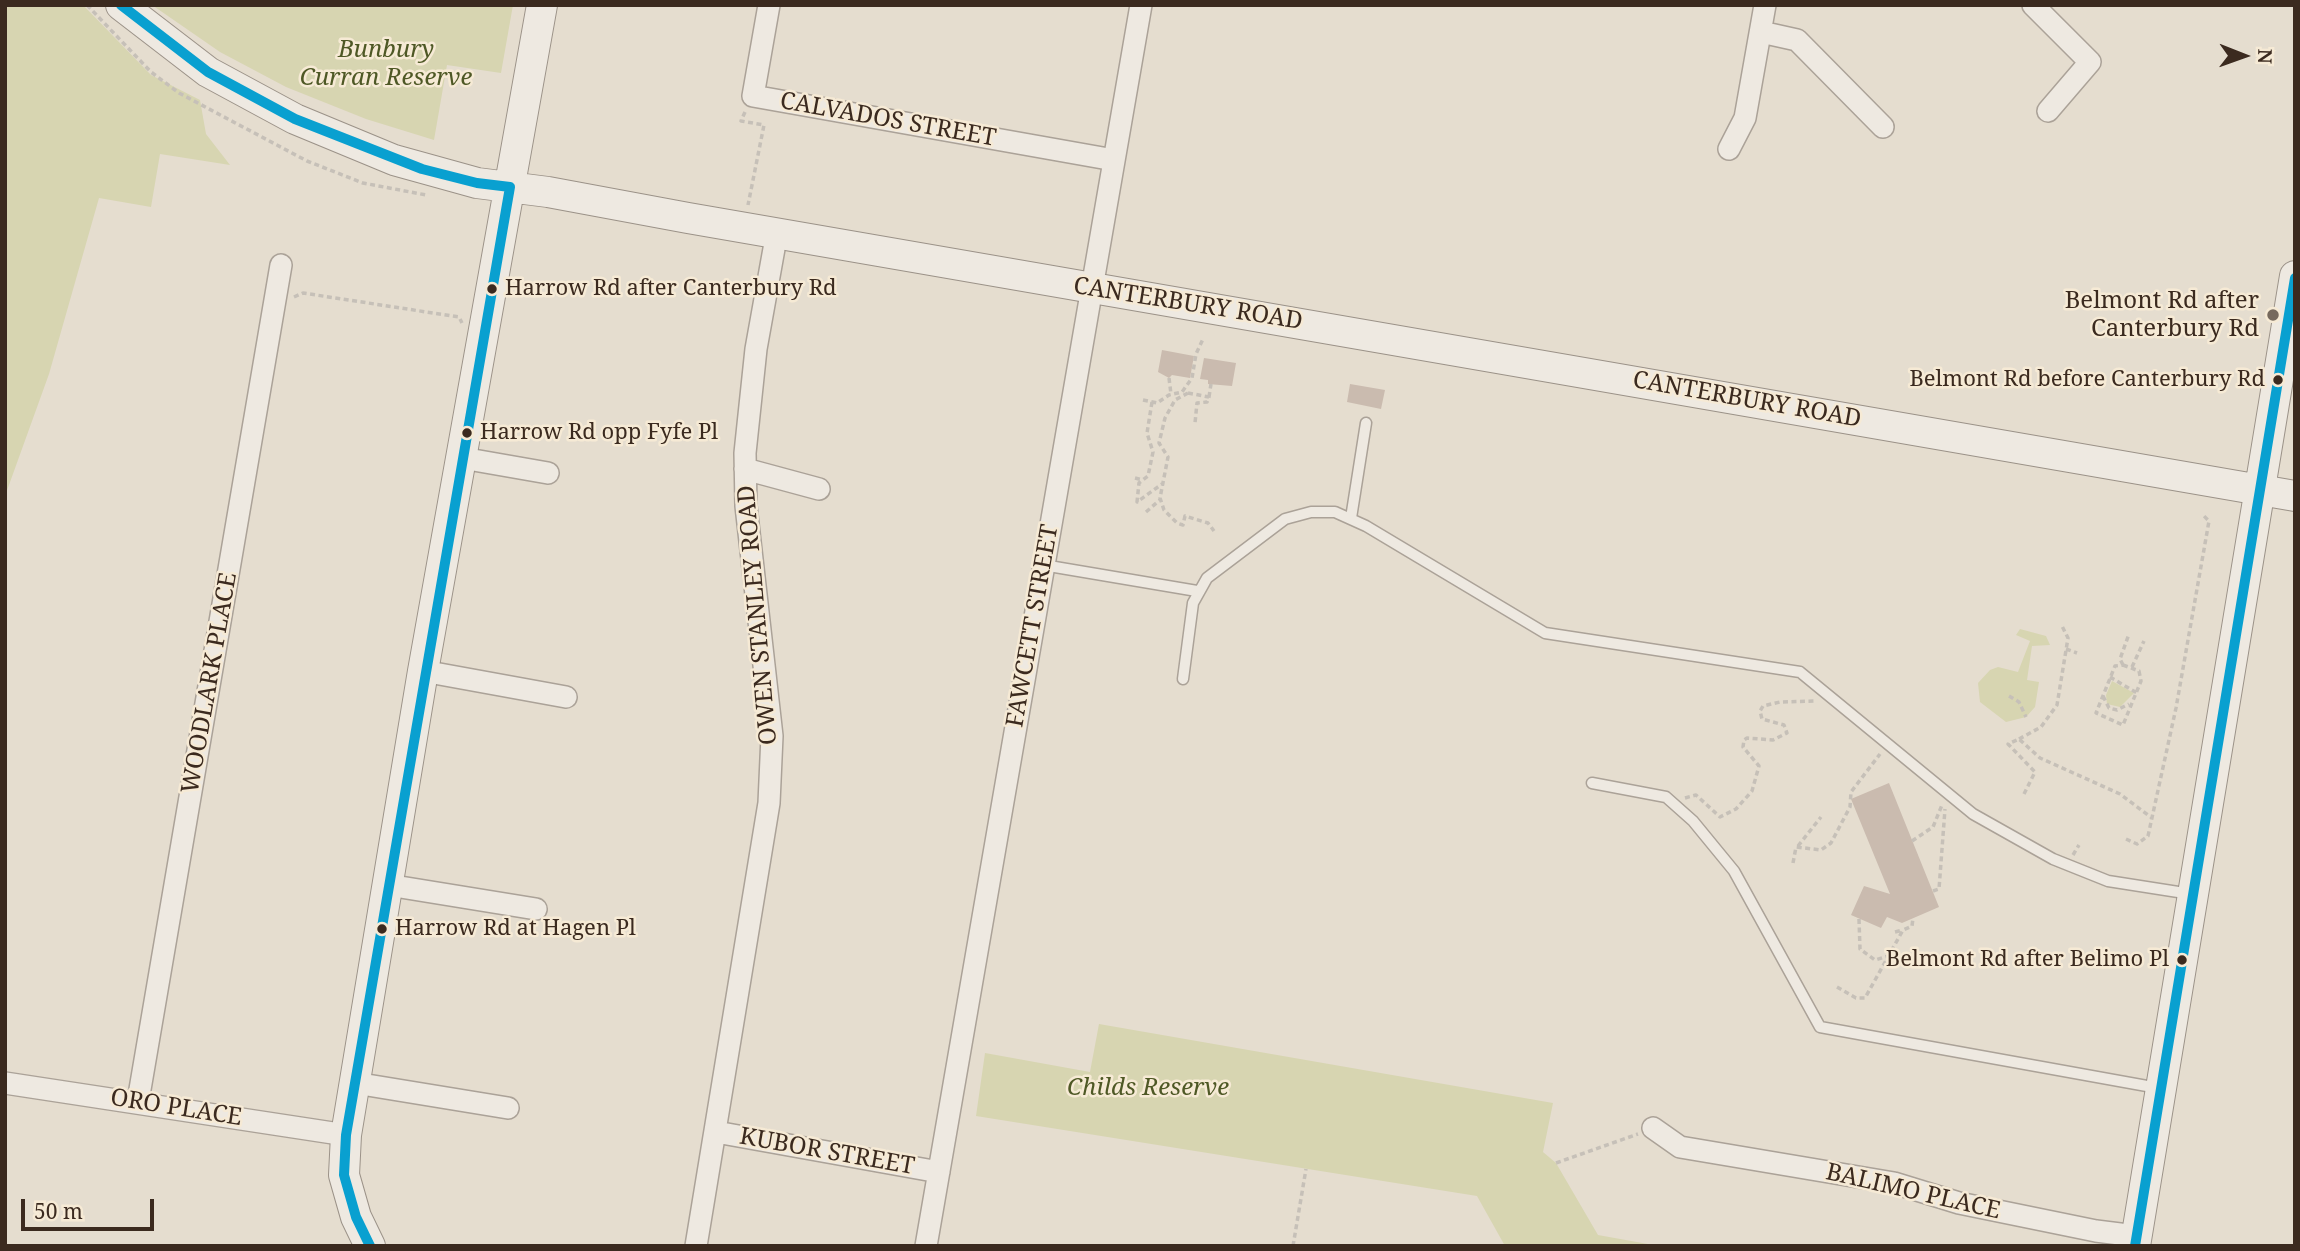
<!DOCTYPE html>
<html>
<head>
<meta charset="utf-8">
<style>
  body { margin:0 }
  #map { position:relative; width:2300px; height:1251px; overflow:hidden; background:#e5ddcf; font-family:"Noto Serif",serif }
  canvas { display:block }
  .frame { position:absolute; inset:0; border:7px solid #3b2a1f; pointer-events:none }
  .north { position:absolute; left:2209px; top:21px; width:70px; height:70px; -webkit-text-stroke:5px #f6ead5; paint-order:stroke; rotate:91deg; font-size:19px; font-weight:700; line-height:28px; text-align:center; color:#3b2a1f }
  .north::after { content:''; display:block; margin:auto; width:24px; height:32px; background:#3b2a1f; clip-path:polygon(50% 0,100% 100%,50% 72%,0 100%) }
  .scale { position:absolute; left:21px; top:1199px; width:133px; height:32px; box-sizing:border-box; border:4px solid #3b2a1f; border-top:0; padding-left:9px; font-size:21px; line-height:24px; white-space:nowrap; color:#3b2a1f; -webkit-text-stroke:5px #f6ead5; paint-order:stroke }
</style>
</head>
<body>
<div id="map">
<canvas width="2300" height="1251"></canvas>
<div class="frame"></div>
<div class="north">N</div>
<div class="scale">50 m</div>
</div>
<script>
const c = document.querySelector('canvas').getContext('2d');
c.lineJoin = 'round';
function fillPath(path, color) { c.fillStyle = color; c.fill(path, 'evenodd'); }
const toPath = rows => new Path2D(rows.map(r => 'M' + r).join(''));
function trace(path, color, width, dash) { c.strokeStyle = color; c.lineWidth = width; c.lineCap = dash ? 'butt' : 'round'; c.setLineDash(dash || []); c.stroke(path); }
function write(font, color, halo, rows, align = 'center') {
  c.font = font + ' "Noto Serif",serif'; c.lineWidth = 5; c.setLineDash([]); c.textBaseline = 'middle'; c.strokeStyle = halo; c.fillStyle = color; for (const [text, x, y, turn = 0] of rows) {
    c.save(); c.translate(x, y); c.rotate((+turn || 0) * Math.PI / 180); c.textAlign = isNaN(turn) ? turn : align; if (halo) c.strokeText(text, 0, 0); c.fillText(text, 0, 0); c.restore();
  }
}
fillPath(toPath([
  [5,5,83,5,151,75,200,100,206,134,230,165,160,154,151,207,99,198,49,374,5,496],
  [152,5,513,5,501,73,447,65,434,140,366,119,286,87,220,52],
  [2020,629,2046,636,2050,645,2032,646,2027,680,2039,682,2035,707,2026,717,2006,722,1980,702,1978,683,1990,670,1998,667,2018,672,2030,641,2016,635],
  [2112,681,2134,693,2120,707,2107,704,2106,695],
  [1099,1024,1553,1103,1543,1152,1556,1163,1598,1235,1659,1246,1505,1246,1477,1196,976,1116,985,1053,1090,1072]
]), '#d7d5b1');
fillPath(toPath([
  [1162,350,1194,356,1190,378,1172,375,1169,378,1158,372],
  [1204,358,1236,363,1232,386,1208,384,1208,380,1200,379],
  [1350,384,1385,390,1381,409,1347,402],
  [1889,783,1939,907,1902,923,1887,917,1881,928,1851,915,1864,886,1890,894,1851,799]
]), '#cabbaf');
const lane = toPath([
  [1351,518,1366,423],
  [1043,565,1197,591],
  [1183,679,1193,603,1207,578,1285,519,1311,512,1335,512,1366,526,1545,633,1800,672,1973,814,2053,859,2108,881,2191,894],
  [1592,783,1666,797,1693,821,1734,871,1820,1027,2158,1088]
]);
const street = toPath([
  [769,5,753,96,1114,160],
  [2033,5,2090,62,2048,111],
  [1761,32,1797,40,1883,127],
  [1729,149,1745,118,1765,5],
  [462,458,548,473],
  [745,469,819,489],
  [423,671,566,697],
  [388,885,536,909],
  [5,1083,346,1135],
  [355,1083,508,1108],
  [138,1101,281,265],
  [1653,1128,1680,1147,1894,1183,1959,1203,2096,1231,2136,1236],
  [716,1132,939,1172],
  [696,1246,769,803,772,736,746,506,745,453,756,349,777,232],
  [926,1246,1141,5]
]);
const secondary = toPath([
  [121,5,208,72,295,119,394,160,477,183,548,192,688,218,2295,496],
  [370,1246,356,1217,344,1175,346,1135,423,671,542,5],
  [2135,1246,2295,276]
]);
trace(lane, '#aba298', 13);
trace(street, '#aba298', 24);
trace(secondary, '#9b9288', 32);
trace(toPath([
  [87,5,151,72,179,93,307,161,363,183,426,195],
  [745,112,741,121,764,125,748,205],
  [294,297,303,293,459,317,462,323],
  [1169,378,1171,394],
  [1188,393,1175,400,1165,418,1159,443,1168,457,1160,498,1164,510,1177,523,1183,525,1185,516,1208,523,1214,531],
  [1188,393,1209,397,1207,402,1197,403,1195,423],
  [1209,397,1211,384],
  [1143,400,1157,403,1169,395,1182,392,1192,378,1196,354,1203,339],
  [1152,402,1147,433,1153,452,1148,476,1139,483,1137,502,1162,484],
  [1135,478,1143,480],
  [1146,512,1161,499],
  [2066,649,2077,653],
  [2123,665,2139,671,2141,681,2123,725,2096,713,2115,666,2123,665],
  [2123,665,2120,659,2129,634],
  [2132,667,2144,641],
  [2110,677,2137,693],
  [2009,696,2019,702,2026,717],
  [2103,696,2109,708,2117,710,2129,704],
  [2019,739,2041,727,2057,705,2068,638,2061,624],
  [2024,794,2035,772,2008,744,2019,739,2040,758,2120,794,2152,818],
  [1685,798,1696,795,1720,817,1736,809,1752,791,1759,766,1743,747,1744,740,1747,738,1773,740,1787,733,1784,725,1762,719,1760,711,1763,706,1780,702,1815,701],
  [2126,839,2137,844,2148,836,2176,708,2209,521,2204,516],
  [1912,841,1933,827,1942,805],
  [1798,846,1821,817],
  [2073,855,2079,845],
  [1793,863,1796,847,1821,850,1831,843,1850,807,1851,792,1880,754],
  [1933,891,1939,889,1945,809],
  [1859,919,1860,949,1875,960,1888,956],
  [1895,932,1903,930],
  [1837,987,1856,998,1865,998,1903,930,1912,926,1913,918],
  [1556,1163,1638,1134],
  [1293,1246,1306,1169]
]), '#c6c0b8', 3.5, [5, 3.5]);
trace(lane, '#eee9e1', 10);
trace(street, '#eee9e1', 21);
trace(secondary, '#eee9e1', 30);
trace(toPath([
  [121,5,208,72,295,119,422,169,477,183,510,187],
  [370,1246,356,1217,344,1175,346,1135,510,187],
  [2135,1246,2295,278]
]), '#09a0d0', 10);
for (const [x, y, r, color] of [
  [492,289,6,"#3b2a1f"],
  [2273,315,7,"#76695d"],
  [2278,380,6,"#3b2a1f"],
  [467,433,6,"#3b2a1f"],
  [382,929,6,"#3b2a1f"],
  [2182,960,6,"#3b2a1f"]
]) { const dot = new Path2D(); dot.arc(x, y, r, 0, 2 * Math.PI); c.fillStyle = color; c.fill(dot); trace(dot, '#f6ead5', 2.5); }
write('22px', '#3b2a1f', '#f6ead5', [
  ["Harrow Rd after Canterbury Rd",505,289],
  ["Belmont Rd before Canterbury Rd",2265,380,"right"],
  ["Harrow Rd opp Fyfe Pl",480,433],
  ["Harrow Rd at Hagen Pl",395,929],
  ["Belmont Rd after Belimo Pl",2169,960,"right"]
], 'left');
write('italic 24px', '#4e5825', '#f6ead5', [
  ["Bunbury",386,50],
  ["Curran Reserve",386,78],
  ["Childs Reserve",1148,1088]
]);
write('24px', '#3b2a1f', '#f6ead5', [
  ["CALVADOS STREET",888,120,10],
  ["CANTERBURY ROAD",1188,304,9],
  ["CANTERBURY ROAD",1747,400,10],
  ["OWEN STANLEY ROAD",758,615,-95],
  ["FAWCETT STREET",1033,626,-80],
  ["WOODLARK PLACE",210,683,-80],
  ["ORO PLACE",176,1108,9],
  ["KUBOR STREET",827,1152,10],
  ["BALIMO PLACE",1913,1192,13]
]);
write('24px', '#3b2a1f', '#f6ead5', [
  ["Belmont Rd after",2259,301],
  ["Canterbury Rd",2259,329]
], 'right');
</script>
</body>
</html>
